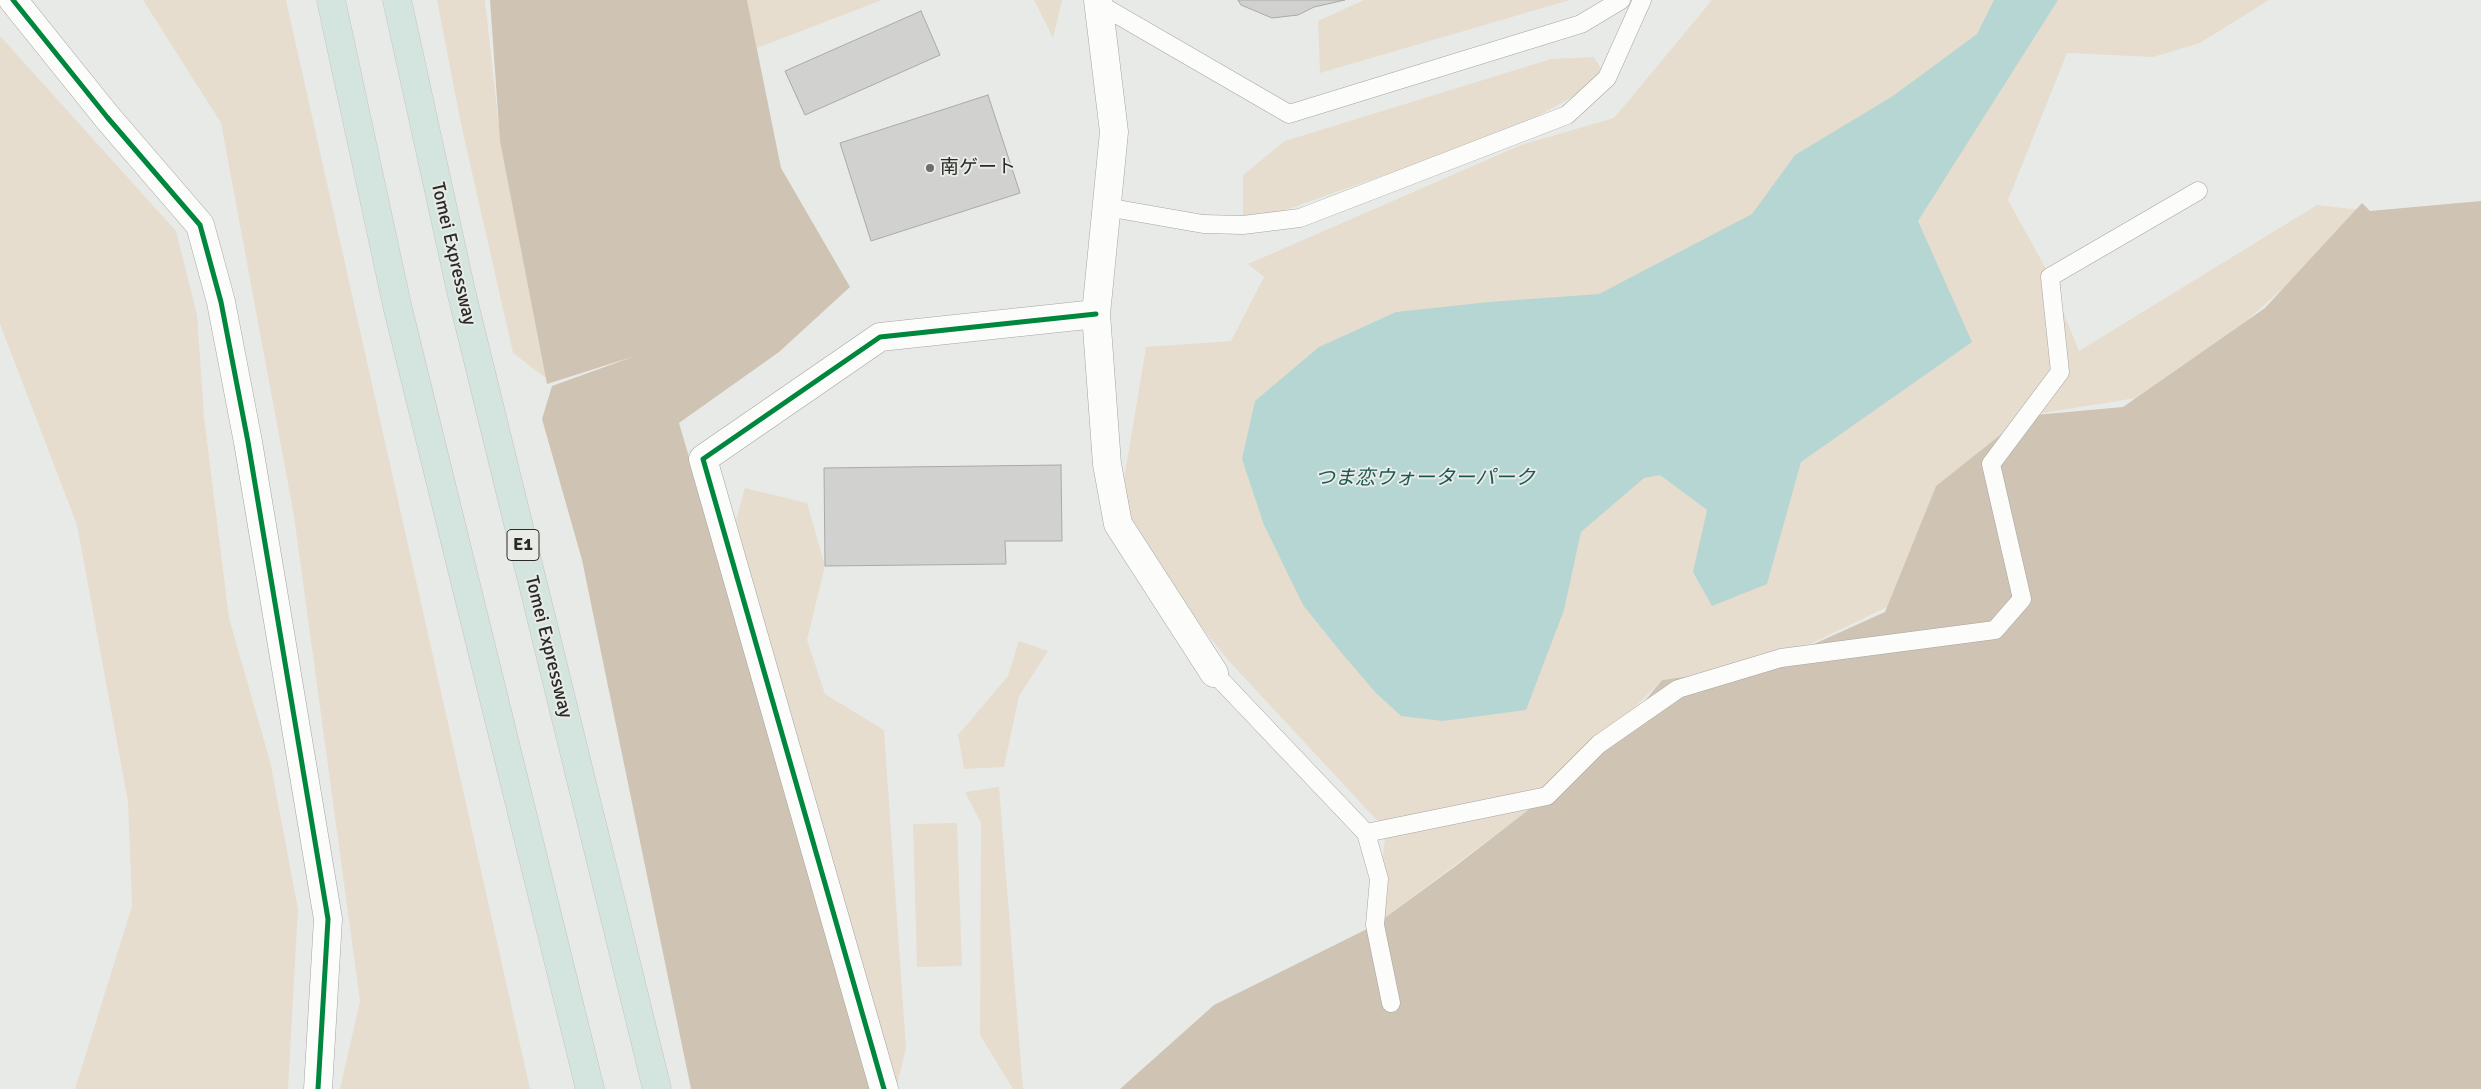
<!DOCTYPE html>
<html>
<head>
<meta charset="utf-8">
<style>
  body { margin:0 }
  canvas { display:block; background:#e8eae7 }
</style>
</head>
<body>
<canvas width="2481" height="1089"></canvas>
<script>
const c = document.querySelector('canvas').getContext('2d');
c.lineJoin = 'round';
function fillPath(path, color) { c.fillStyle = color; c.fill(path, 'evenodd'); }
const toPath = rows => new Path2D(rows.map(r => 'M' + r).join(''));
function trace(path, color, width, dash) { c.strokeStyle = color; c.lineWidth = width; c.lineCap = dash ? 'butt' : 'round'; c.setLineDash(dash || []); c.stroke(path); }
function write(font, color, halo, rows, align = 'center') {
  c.font = font + ' Signika,"Noto Sans JP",sans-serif'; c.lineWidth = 4; c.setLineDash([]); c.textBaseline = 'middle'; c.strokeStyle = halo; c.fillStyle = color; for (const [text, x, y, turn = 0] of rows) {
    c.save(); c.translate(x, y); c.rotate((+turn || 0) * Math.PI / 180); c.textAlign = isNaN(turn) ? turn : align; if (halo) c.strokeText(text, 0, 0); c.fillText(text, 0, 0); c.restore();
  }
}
fillPath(toPath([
  [143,0,286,0,530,1089,340,1089,360,1001,294,516,221,123],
  [437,0,485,0,500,137,547,379,513,353,461,124],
  [747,0,882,0,757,48],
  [1034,0,1062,0,1053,38],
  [1364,0,1570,0,1320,73,1318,21],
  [1712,0,2269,0,2200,43,2153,57,2067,53,2008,200,2045,267,2079,351,2317,205,2370,211,2246,321,2136,398,2024,416,1936,486,1887,607,1765,666,1662,680,1547,796,1375,925,1386,830,1228,660,1117,521,1146,347,1231,341,1264,277,1248,264,1521,145,1614,118],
  [0,36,176,231,197,315,204,416,229,618,270,761,298,909,288,1089,75,1089,132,906,128,802,77,525,0,324],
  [1594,57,1607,78,1490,142,1376,178,1243,225,1243,175,1285,141,1551,59],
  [745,488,807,503,825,566,807,640,825,694,884,730,906,1048,896,1089,884,1089,736,520],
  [1019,641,1048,651,1019,696,1004,767,964,769,958,735,1008,676],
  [999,787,1023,1089,1013,1089,980,1035,981,823,965,792],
  [957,823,962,966,917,967,913,824]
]), '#e7ddce');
fillPath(toPath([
  [490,0,747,0,781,168,850,287,779,352,679,423,875,1089,691,1089,582,560,542,419,552,386,635,356,547,384,500,141],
  [2481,201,2481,1089,1120,1089,1214,1005,1375,925,1457,865,1602,753,1662,680,1765,666,1885,612,1936,486,2024,416,2123,407,2265,308,2362,203,2370,211]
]), '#cfc4b3');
fillPath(toPath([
  [1994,0,2058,0,1918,221,1972,342,1801,462,1767,584,1712,606,1693,572,1707,510,1660,475,1644,478,1581,532,1564,610,1526,710,1443,721,1401,716,1375,692,1340,651,1303,605,1264,525,1242,459,1255,401,1319,347,1396,312,1489,302,1599,294,1752,214,1795,155,1893,96,1977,34]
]), '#b6d6d4');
const building = toPath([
  [1238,0,1345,0,1314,7,1298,15,1272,18,1241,5,1238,0],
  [921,11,940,55,805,115,785,71,921,11],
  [988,95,1020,193,871,241,840,143,988,95],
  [1061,465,1062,541,1005,541,1006,564,825,566,824,468,1061,465]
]);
fillPath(building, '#d1d2cf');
trace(building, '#a9aaa8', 1);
const service = toPath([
  [1099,4,1289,114,1581,24,1621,0],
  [1106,207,1203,224,1243,225,1300,218,1567,115,1607,78,1642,0],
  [1214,673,1366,833,1379,879,1375,925,1391,1003],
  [1366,833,1547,796,1599,744,1678,689,1781,658,1995,630,2022,599,1991,464,2060,372,2050,277,2198,191]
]);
const minor = toPath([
  [13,0,107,117,200,225,221,302,248,442,328,919,318,1089],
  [1098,0,1114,132,1096,314,1107,464,1118,524,1214,673],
  [884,1089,703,459,880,337,1096,314]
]);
const motorway = toPath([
  [331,0,397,305,590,1089],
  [397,0,461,291,657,1089]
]);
trace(service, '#a4a5a3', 19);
trace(minor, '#a4a5a3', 29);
trace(motorway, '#c4c5c3', 29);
trace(service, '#fcfcfb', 18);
trace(minor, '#fcfcfb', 28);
trace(motorway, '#d4e4de', 28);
trace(toPath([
  [13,0,107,117,200,225,221,302,248,442,328,919,318,1089],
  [884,1089,703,459,880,337,1096,314]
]), '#00873e', 5);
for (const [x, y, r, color] of [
  [930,168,5,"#6c6e6c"]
]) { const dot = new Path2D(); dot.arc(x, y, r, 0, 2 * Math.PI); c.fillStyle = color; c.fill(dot); trace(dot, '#e8ebe6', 2); }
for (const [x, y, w] of [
  [523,545,32]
]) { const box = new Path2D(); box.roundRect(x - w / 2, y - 15.5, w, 31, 4); c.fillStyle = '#e8ebe6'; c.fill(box); trace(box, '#2a2b29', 1); }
write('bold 18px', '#2a2b29', null, [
  ["E1",523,545]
]);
write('19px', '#2a2b29', '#e8ebe6', [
  ["南ゲート",940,168]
], 'left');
write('19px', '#2a2b29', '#e8ebe6', [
  ["Tomei Expressway",453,254,77],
  ["Tomei Expressway",548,647,76]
]);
write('italic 20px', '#1a5958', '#e8ebe6', [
  ["つま恋ウォーターパーク",1425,479]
]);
</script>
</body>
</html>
